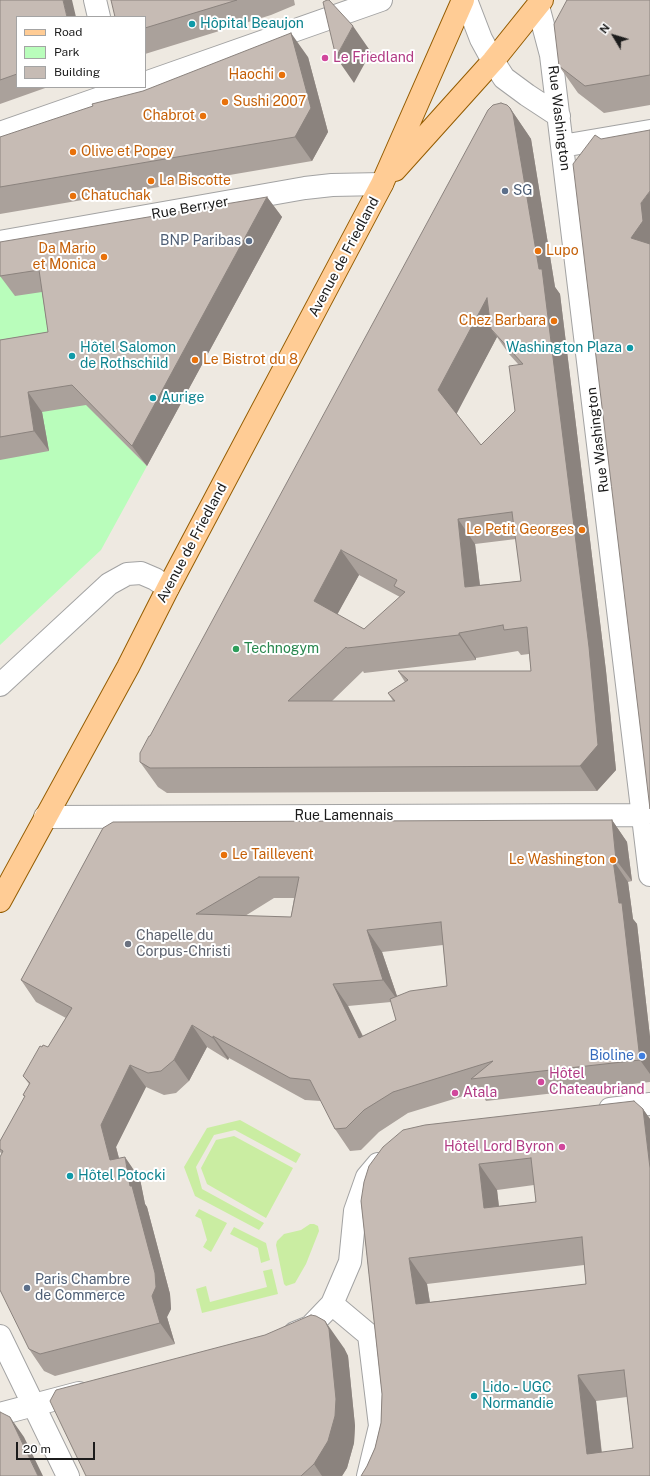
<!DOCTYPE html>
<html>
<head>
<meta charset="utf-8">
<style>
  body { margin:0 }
  #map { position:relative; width:650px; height:1476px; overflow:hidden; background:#eee9e1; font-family:"Public Sans",sans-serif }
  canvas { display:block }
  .legend { position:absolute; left:16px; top:16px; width:130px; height:72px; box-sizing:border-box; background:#fff; border:1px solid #a4a4a4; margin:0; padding:5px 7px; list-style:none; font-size:12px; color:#1c1c1c }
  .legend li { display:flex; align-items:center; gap:8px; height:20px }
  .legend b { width:20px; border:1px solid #a4a4a4 }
  .north { position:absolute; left:594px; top:16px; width:40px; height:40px; -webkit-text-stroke:3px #fff; paint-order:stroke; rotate:308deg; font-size:11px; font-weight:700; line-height:16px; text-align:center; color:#1c1c1c }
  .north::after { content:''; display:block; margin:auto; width:14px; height:18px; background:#1c1c1c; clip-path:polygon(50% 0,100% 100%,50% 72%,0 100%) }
  .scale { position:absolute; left:16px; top:1442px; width:79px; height:18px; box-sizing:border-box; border:2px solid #1c1c1c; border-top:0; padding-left:5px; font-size:12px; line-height:14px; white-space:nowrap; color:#1c1c1c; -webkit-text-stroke:3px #fff; paint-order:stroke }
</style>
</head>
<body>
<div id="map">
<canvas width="650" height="1476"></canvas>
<ul class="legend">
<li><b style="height:5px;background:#ffcc95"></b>Road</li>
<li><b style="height:11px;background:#b9fdbb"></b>Park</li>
<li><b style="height:11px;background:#c6bbb4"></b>Building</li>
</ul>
<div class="north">N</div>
<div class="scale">20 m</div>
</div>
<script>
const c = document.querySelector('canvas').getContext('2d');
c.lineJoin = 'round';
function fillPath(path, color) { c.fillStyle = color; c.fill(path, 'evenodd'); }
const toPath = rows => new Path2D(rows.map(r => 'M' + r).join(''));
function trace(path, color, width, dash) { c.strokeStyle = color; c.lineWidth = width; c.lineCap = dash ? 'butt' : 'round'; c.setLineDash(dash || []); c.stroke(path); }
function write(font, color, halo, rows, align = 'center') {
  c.font = font + ' "Public Sans",sans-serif'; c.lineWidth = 4; c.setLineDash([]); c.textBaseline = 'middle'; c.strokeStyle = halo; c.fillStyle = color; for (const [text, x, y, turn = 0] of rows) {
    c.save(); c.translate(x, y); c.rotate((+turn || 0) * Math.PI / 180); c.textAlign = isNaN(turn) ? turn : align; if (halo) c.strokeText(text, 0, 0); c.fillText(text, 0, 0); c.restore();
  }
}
fillPath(toPath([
  [240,1120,301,1154,296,1163,235,1130,214,1135,196,1167,202,1189,264,1223,259,1230,195,1196,184,1167,207,1128],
  [234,1136,293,1168,266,1218,207,1184,201,1168,216,1140],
  [199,1209,227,1223,211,1252,203,1247,207,1240,201,1219,195,1216],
  [310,1224,314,1224,318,1226,319,1231,306,1264,295,1283,286,1286,284,1284,276,1245,277,1241,284,1234,301,1230],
  [234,1227,266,1243,270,1260,261,1263,258,1248,230,1234],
  [272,1269,278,1294,202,1313,196,1289,206,1286,210,1302,267,1287,263,1271]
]), '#caeda2');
fillPath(toPath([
  [73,253,97,416,147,466,101,550,0,645,0,265]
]), '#b9fdbb');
const minor = toPath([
  [95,0,99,17],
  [466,0,481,39,493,61,504,78,527,95,559,116],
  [538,6,551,55,650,875],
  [562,146,650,131],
  [0,242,305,188,332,185,382,184],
  [0,685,109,584,127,574,141,573,155,579,168,588],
  [45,817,643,815],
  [610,1109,650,1104],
  [332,1304,369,1335,380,1426,368,1476],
  [295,1333,310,1327,332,1304,350,1262,355,1211,367,1177,378,1164],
  [0,1336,68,1476],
  [0,1414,79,1393]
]);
const tertiary = toPath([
  [145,83,381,0],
  [0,133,132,87]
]);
const primary = toPath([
  [395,170,493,61,542,0],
  [0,901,128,667,168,588,382,184,463,0]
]);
trace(minor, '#a3a3a3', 24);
trace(tertiary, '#a3a3a3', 24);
trace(primary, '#945c00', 24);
trace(minor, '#fff', 22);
trace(tertiary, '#fff', 22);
trace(primary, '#ffcc95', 22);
fillPath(toPath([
  [0,0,17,17,17,87,48,87,0,104],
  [111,0,294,0,295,5,271,15,145,54,145,17],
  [650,0,650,105,604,113,578,93,559,66],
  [308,57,328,132,312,161,0,214,0,137],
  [510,108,527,133,531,139,555,287,560,294,606,671,616,770,597,791,167,793,158,787,140,762,150,736],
  [497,337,509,354,518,364,515,411,481,445,456,413],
  [516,539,521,581,480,585,475,544],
  [359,575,400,597,364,629,337,614],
  [518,651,521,655,529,654,531,671,398,671,405,682,388,693,393,701,332,701,363,671,364,673,476,660,476,658],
  [267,197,282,217,147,466,86,405,42,412,49,451,0,460,0,340,48,332,42,292,15,296,0,276],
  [612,820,627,842,632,881,628,882,633,919,637,924,650,1037,650,1082,486,1101,480,1091,408,1113,379,1132,361,1150,350,1151,335,1129,321,1101,305,1100,229,1058,228,1060,207,1047,189,1081,176,1093,164,1095,146,1087,116,1147,119,1158,140,1179,145,1204,147,1207,170,1294,171,1309,167,1317,175,1344,55,1376,44,1371,29,1349,2,1154,0,1152,0,1141,25,1097,23,1095,29,1084,23,1076,42,1047,48,1047,66,1018,36,1002,21,980,103,828],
  [274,898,294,898,291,917,245,916],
  [443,945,447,986,397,996,382,952],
  [391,1002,396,1020,363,1036,348,1006],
  [643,1109,650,1119,650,1476,367,1466,375,1448,381,1423,382,1394,361,1201],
  [534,1185,536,1202,499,1206,497,1190],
  [584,1265,586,1284,430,1302,427,1284],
  [627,1397,633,1448,602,1453,596,1401],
  [344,1348,348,1356,355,1426,354,1443,347,1468,342,1476,86,1476]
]), '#aaa19b');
fillPath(toPath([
  [63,0,72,0,76,17,67,17],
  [353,26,371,52,354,83,336,57],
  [291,33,308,57,328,132,312,161,295,137],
  [510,108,527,133,531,139,555,287,560,294,606,671,616,770,597,791,580,766,539,269],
  [650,191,650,260,631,238,641,203],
  [267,197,282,217,147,466,132,446],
  [487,298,491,329,497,337,456,415,438,390],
  [28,392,42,412,49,451,34,431],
  [458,519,475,544,483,612,465,587],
  [341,550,359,575,331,626,314,601],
  [459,633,476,658,476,660,459,635],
  [612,820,627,842,632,881,616,860],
  [613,860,628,882,633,919,637,924,650,1037,650,1074,640,1060],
  [367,930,382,952,399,1002,383,980],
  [333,984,348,1006,374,1060,359,1038],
  [192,1025,207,1047,189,1081,174,1060],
  [213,1036,229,1058,228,1060,213,1038],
  [130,1065,146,1087,116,1147,125,1182,110,1160,101,1125],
  [643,1109,650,1119,650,1168],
  [125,1157,140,1179,145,1204,147,1207,170,1294,171,1309,167,1317,175,1344,160,1323,152,1296,130,1186],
  [479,1164,497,1190,502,1234,484,1208],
  [409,1258,427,1284,434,1330,416,1304],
  [325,1321,344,1348,348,1356,355,1426,354,1443,347,1468,342,1476,322,1476,314,1464],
  [578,1375,596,1401,604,1476,587,1454],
  [10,1417,24,1437,43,1476,38,1476]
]), '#8b837e');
const building = toPath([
  [0,0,63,0,67,17,17,17,17,74,0,80,0,0],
  [111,0,237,0,145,28,145,17,115,17,111,0],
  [327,0,329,0,353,26,336,57,323,2,327,0],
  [567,0,650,0,650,75,585,86,559,66,554,24,567,0],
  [291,33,311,108,295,137,0,187,0,137,93,106,92,104,143,91,291,33],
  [501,103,507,105,510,108,513,114,539,269,542,269,589,647,598,745,580,766,150,768,140,762,140,753,149,736,150,736,488,110,493,105,501,103],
  [487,298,491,329,523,364,509,366,515,411,481,445,438,390,487,298],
  [512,512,521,581,465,587,458,519,512,512],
  [341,550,397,580,394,586,405,592,364,629,314,601,341,550],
  [503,625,504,630,527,627,531,671,398,671,408,680,388,693,395,701,288,701,346,647,347,648,459,635,459,633,503,625],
  [650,130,650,191,641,203,643,221,631,238,650,244,650,809,573,164,595,135,601,139,650,130],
  [267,197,132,446,72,385,28,392,34,431,0,437,0,340,48,332,39,270,0,276,0,242,267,197],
  [612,820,616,860,613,860,619,903,622,903,640,1060,471,1079,493,1061,393,1092,364,1110,346,1128,335,1129,310,1080,290,1078,213,1036,213,1038,192,1025,174,1060,161,1071,148,1073,130,1065,101,1125,110,1160,125,1157,130,1186,132,1186,155,1273,156,1287,152,1296,160,1323,40,1354,29,1349,0,1290,0,1157,3,1151,0,1149,0,1141,25,1096,23,1095,30,1083,23,1076,40,1046,42,1047,43,1045,48,1047,72,1008,21,980,103,828,113,822,612,820],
  [259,877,299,877,291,917,196,914,259,877],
  [441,922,447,986,410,991,390,999,396,1020,359,1038,333,984,383,980,367,930,441,922],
  [634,1101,643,1109,650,1168,650,1476,361,1476,367,1466,375,1448,381,1423,382,1394,361,1201,364,1182,369,1166,383,1147,403,1130,425,1125,634,1101],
  [531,1158,536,1202,484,1208,479,1164,531,1158],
  [582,1237,586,1284,416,1304,409,1258,582,1237],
  [624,1370,633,1448,587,1454,578,1375,624,1370],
  [311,1315,316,1316,325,1321,329,1329,336,1399,335,1416,328,1441,314,1464,301,1476,86,1476,50,1401,56,1390,265,1335,311,1315],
  [0,1412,10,1417,38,1476,0,1476,0,1412]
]);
fillPath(building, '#c6bbb4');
trace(building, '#8b837e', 1);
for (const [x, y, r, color] of [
  [192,24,4,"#0f9aa8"],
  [325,58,4,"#d1479c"],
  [282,75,4,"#e8710a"],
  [225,102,4,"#e8710a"],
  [203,116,4,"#e8710a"],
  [73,152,4,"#e8710a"],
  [151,181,4,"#e8710a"],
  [505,191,4,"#5c6f8a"],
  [73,196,4,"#e8710a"],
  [249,241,4,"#5c6f8a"],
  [538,251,4,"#e8710a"],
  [104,257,4,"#e8710a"],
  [554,321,4,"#e8710a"],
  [630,348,4,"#0f9aa8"],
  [72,356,4,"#0f9aa8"],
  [195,360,4,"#e8710a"],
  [153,398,4,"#0f9aa8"],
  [582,530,4,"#e8710a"],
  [236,649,4,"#2e9e5b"],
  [224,855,4,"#e8710a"],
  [613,860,4,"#e8710a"],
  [128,944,4,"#6b7280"],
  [642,1056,4,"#3f7fe0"],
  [541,1082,4,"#d1479c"],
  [455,1093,4,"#d1479c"],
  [562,1147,4,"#d1479c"],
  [70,1176,4,"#0f9aa8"],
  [27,1288,4,"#5c6f8a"],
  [474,1396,4,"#0f9aa8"]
]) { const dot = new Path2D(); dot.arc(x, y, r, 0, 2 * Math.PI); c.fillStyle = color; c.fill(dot); trace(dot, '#fff', 1.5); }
write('14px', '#0d838f', '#fff', [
  ["Hôpital Beaujon",200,24],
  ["Hôtel Salomon",80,348],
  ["de Rothschild",80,364],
  ["Washington Plaza",622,348,"right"],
  ["Aurige",161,398],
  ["Hôtel Potocki",78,1176],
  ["Lido - UGC",482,1388],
  ["Normandie",482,1404]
], 'left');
write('14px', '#b23c85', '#fff', [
  ["Le Friedland",333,58],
  ["Hôtel",549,1074],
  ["Chateaubriand",549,1090],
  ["Atala",463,1093],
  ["Hôtel Lord Byron",554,1147,"right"]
], 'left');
write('14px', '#c56008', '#fff', [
  ["Haochi",274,75,"right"],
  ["Sushi 2007",233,102],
  ["Chabrot",195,116,"right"],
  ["Olive et Popey",81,152],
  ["La Biscotte",159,181],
  ["Chatuchak",81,196],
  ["Da Mario",96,249,"right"],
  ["et Monica",96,265,"right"],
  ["Lupo",546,251],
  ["Chez Barbara",546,321,"right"],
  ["Le Bistrot du 8",203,360],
  ["Le Petit Georges",574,530,"right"],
  ["Le Taillevent",232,855],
  ["Le Washington",605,860,"right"]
], 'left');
write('14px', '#1c1c1c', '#fff', [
  ["Rue Washington",559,118,83],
  ["Rue Berryer",190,208,-10],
  ["Avenue de Friedland",344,257,-62],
  ["Rue Washington",598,440,-97],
  ["Avenue de Friedland",192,543,-62],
  ["Rue Lamennais",344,816]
]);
write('14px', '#4e5e75', '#fff', [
  ["SG",513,191],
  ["BNP Paribas",241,241,"right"],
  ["Paris Chambre",35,1280],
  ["de Commerce",35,1296]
], 'left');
write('14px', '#27864d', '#fff', [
  ["Technogym",244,649]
], 'left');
write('14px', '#5b616d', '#fff', [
  ["Chapelle du",136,936],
  ["Corpus-Christi",136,952]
], 'left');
write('14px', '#366cbe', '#fff', [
  ["Bioline",634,1056]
], 'right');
</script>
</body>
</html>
